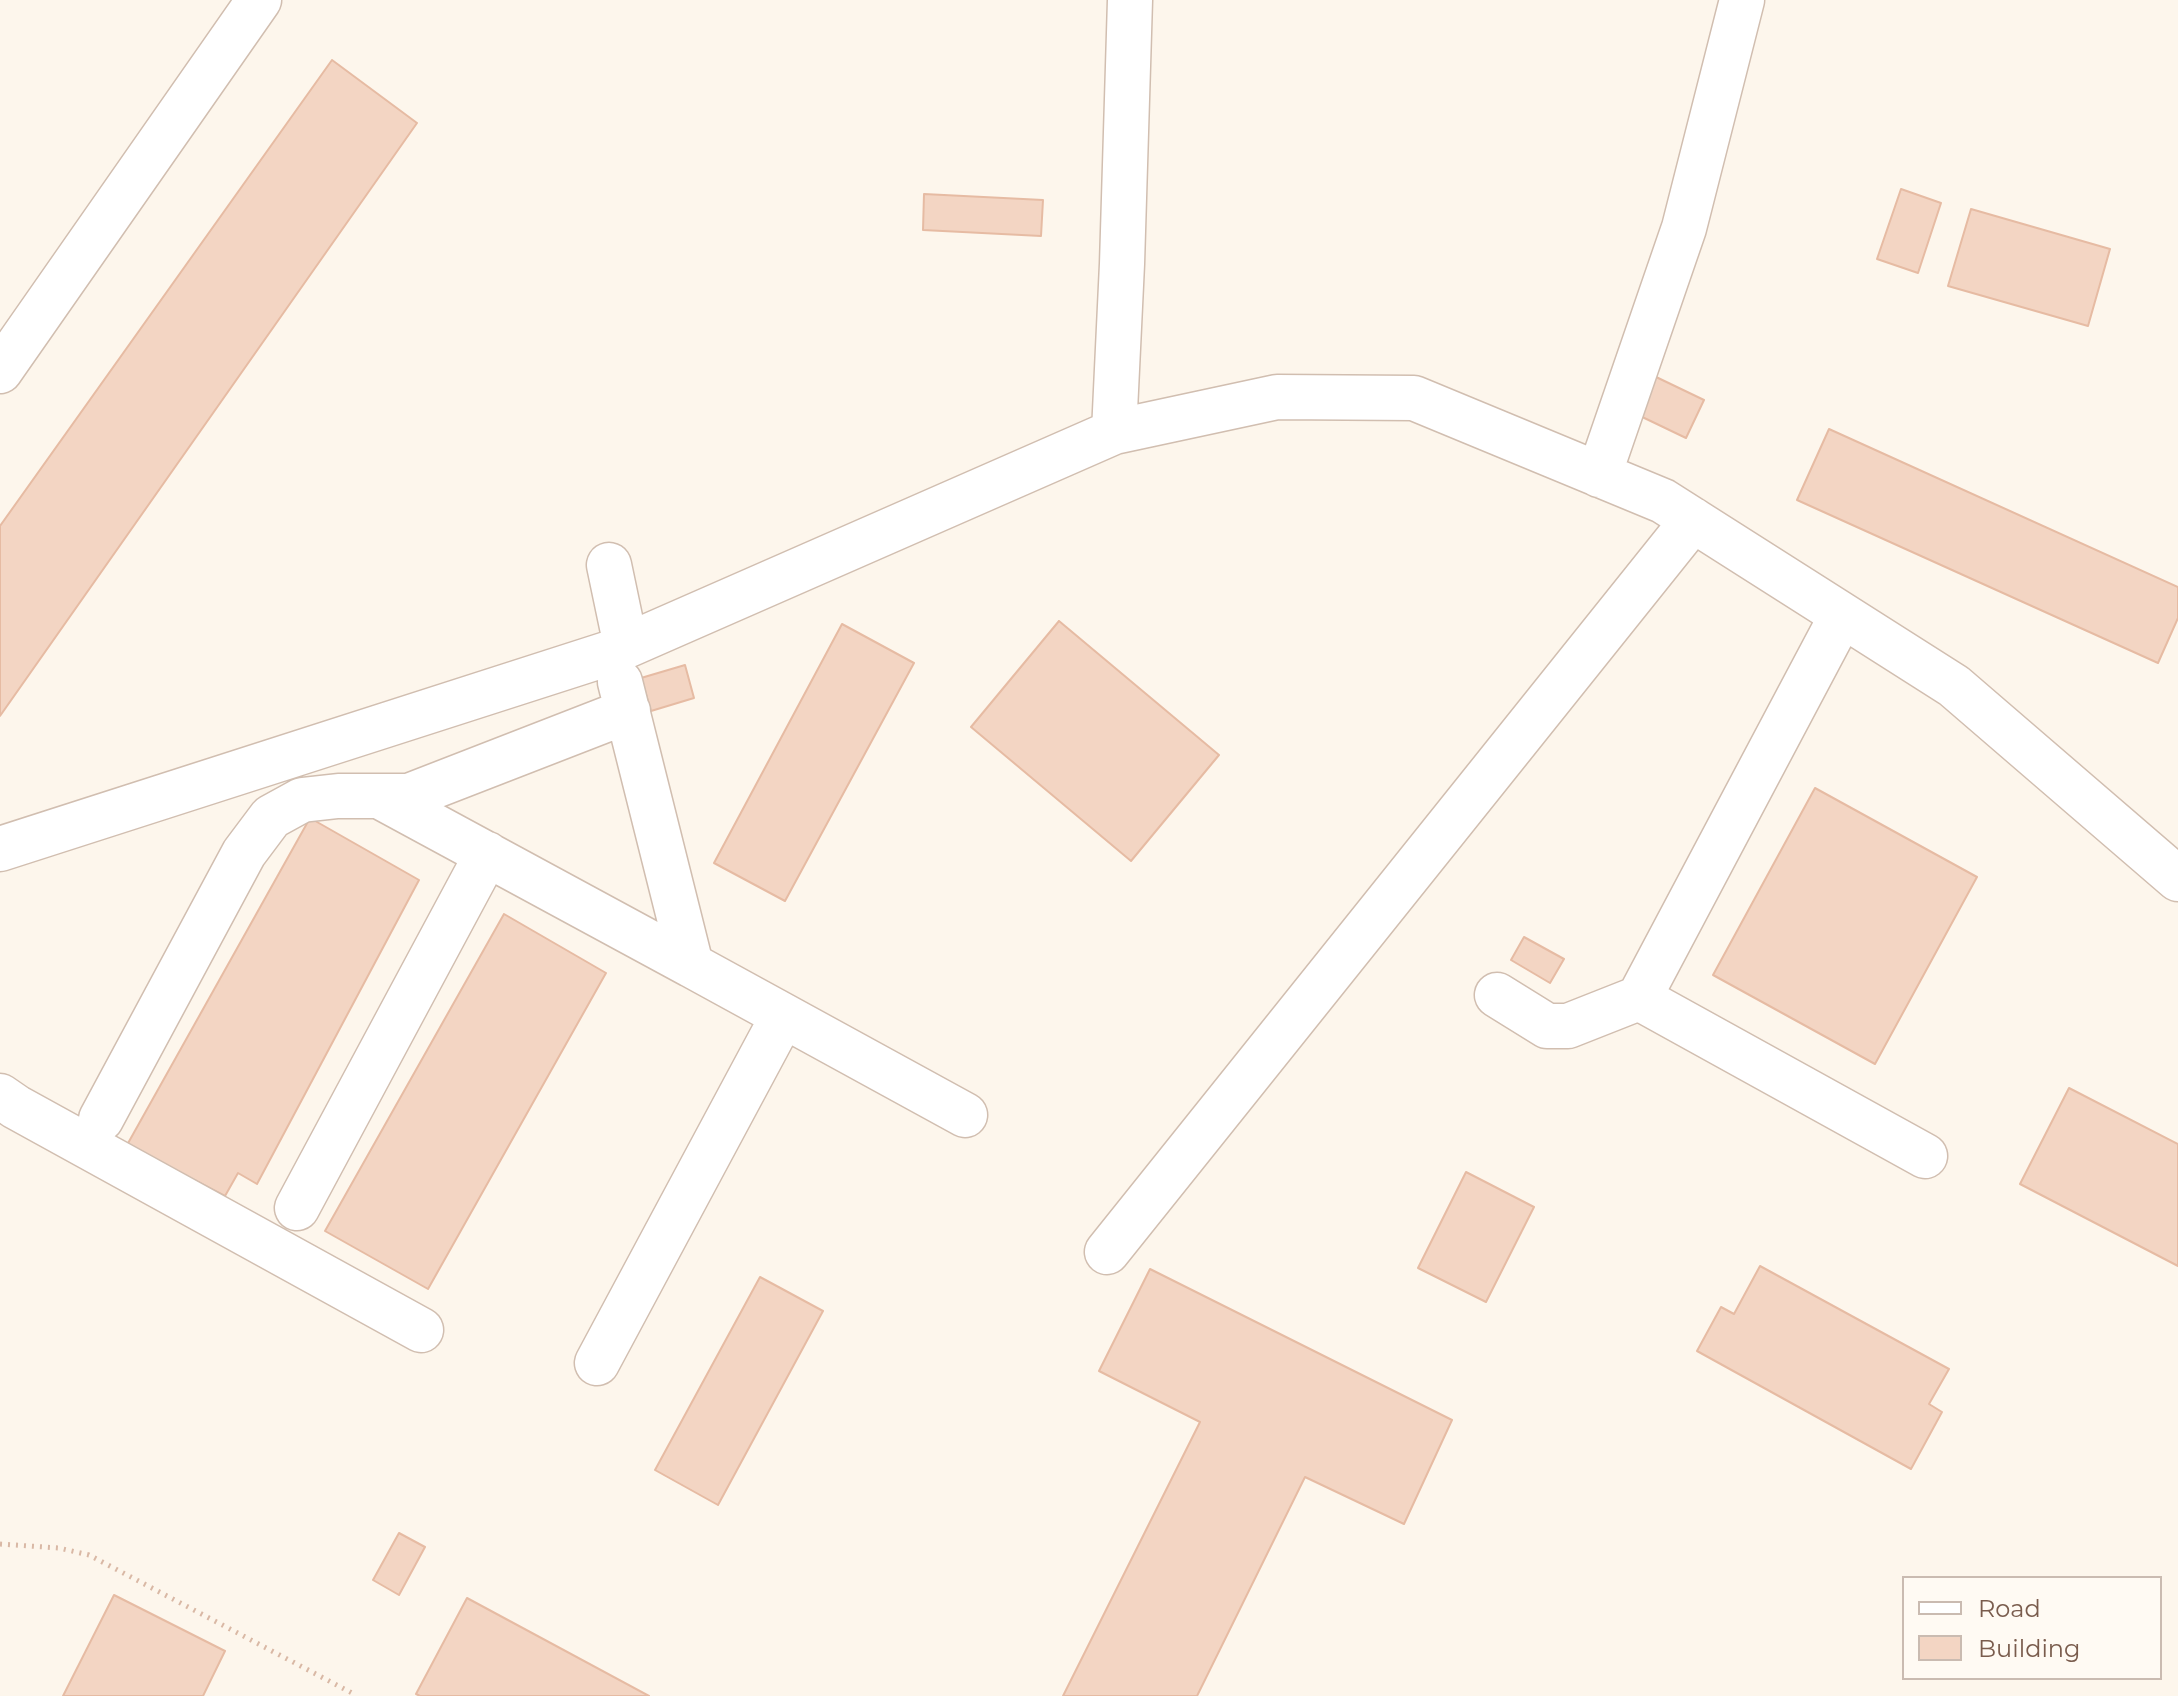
<!DOCTYPE html>
<html>
<head>
<meta charset="utf-8">
<style>
  body { margin:0 }
  #map { position:relative; width:2178px; height:1696px; overflow:hidden; background:#fdf6ec; font-family:Montserrat,sans-serif }
  canvas { display:block }
  .legend { position:absolute; left:1902px; top:1576px; width:260px; height:104px; box-sizing:border-box; background:#fffaf3; border:2px solid #cabbb1; margin:0; padding:10px 14px; list-style:none; font-size:24px; color:#7a5c4d }
  .legend li { display:flex; align-items:center; gap:16px; height:40px }
  .legend b { width:40px; border:2px solid #cabbb1 }
</style>
</head>
<body>
<div id="map">
<canvas width="2178" height="1696"></canvas>
<ul class="legend">
<li><b style="height:10px;background:#fff"></b>Road</li>
<li><b style="height:22px;background:#f3d5c3"></b>Building</li>
</ul>
</div>
<script>
const c = document.querySelector('canvas').getContext('2d');
c.lineJoin = 'round';
function fillPath(path, color) { c.fillStyle = color; c.fill(path, 'evenodd'); }
const toPath = rows => new Path2D(rows.map(r => 'M' + r).join(''));
function trace(path, color, width, dash) { c.strokeStyle = color; c.lineWidth = width; c.lineCap = dash ? 'butt' : 'round'; c.setLineDash(dash || []); c.stroke(path); }
const building = toPath([
  [332,60,417,123,0,716,0,526,332,60],
  [1901,189,1941,203,1918,273,1877,259,1901,189],
  [924,194,1043,200,1041,236,923,230,924,194],
  [1971,209,2110,249,2088,326,1948,286,1971,209],
  [1654,376,1704,400,1686,438,1636,414,1654,376],
  [1829,429,2178,587,2178,618,2158,663,1797,500,1829,429],
  [1059,621,1219,755,1131,861,971,727,1059,621],
  [842,624,914,663,785,901,714,863,842,624],
  [685,665,694,698,651,711,641,678,685,665],
  [1815,788,1977,877,1875,1064,1713,975,1815,788],
  [310,818,419,880,257,1184,238,1173,225,1196,127,1145,310,818],
  [504,914,606,973,428,1289,325,1231,504,914],
  [1524,937,1564,959,1550,983,1511,960,1524,937],
  [2069,1088,2178,1144,2178,1266,2020,1184,2069,1088],
  [1466,1172,1534,1207,1486,1302,1418,1268,1466,1172],
  [1760,1266,1949,1369,1929,1404,1942,1412,1911,1469,1697,1351,1721,1307,1734,1314,1760,1266],
  [1150,1269,1452,1420,1404,1524,1305,1477,1197,1696,1063,1696,1200,1422,1099,1371,1150,1269],
  [760,1277,823,1311,718,1505,655,1470,760,1277],
  [399,1533,425,1547,399,1595,373,1580,399,1533],
  [114,1595,225,1651,203,1696,63,1696,114,1595],
  [467,1598,649,1696,420,1696,416,1694,467,1598]
]);
fillPath(building, '#f3d5c3');
trace(building, '#e6bba3', 2);
const minor = toPath([
  [0,371,259,0],
  [1114,432,1122,264,1130,0],
  [1599,475,1684,228,1742,0],
  [609,565,626,646],
  [1842,615,1639,998,1925,1156],
  [620,682,691,965,965,1115],
  [379,796,691,965],
  [0,849,610,653,1114,432,1277,397,1414,398,1663,501,1954,686,2178,879],
  [1497,995,1547,1026,1568,1026,1639,998],
  [0,1096,16,1107,421,1330],
  [101,1119,244,853,271,817,302,800,338,796,409,796,628,711],
  [297,1208,487,854],
  [1107,1252,1693,520],
  [597,1363,783,1016]
]);
trace(minor, '#d1beb0', 47);
trace(toPath([
  [0,1544,59,1548,89,1555,352,1693,353,1696]
]), '#d9b8a5', 5, [2, 6]);
trace(minor, '#fff', 44);
</script>
</body>
</html>
